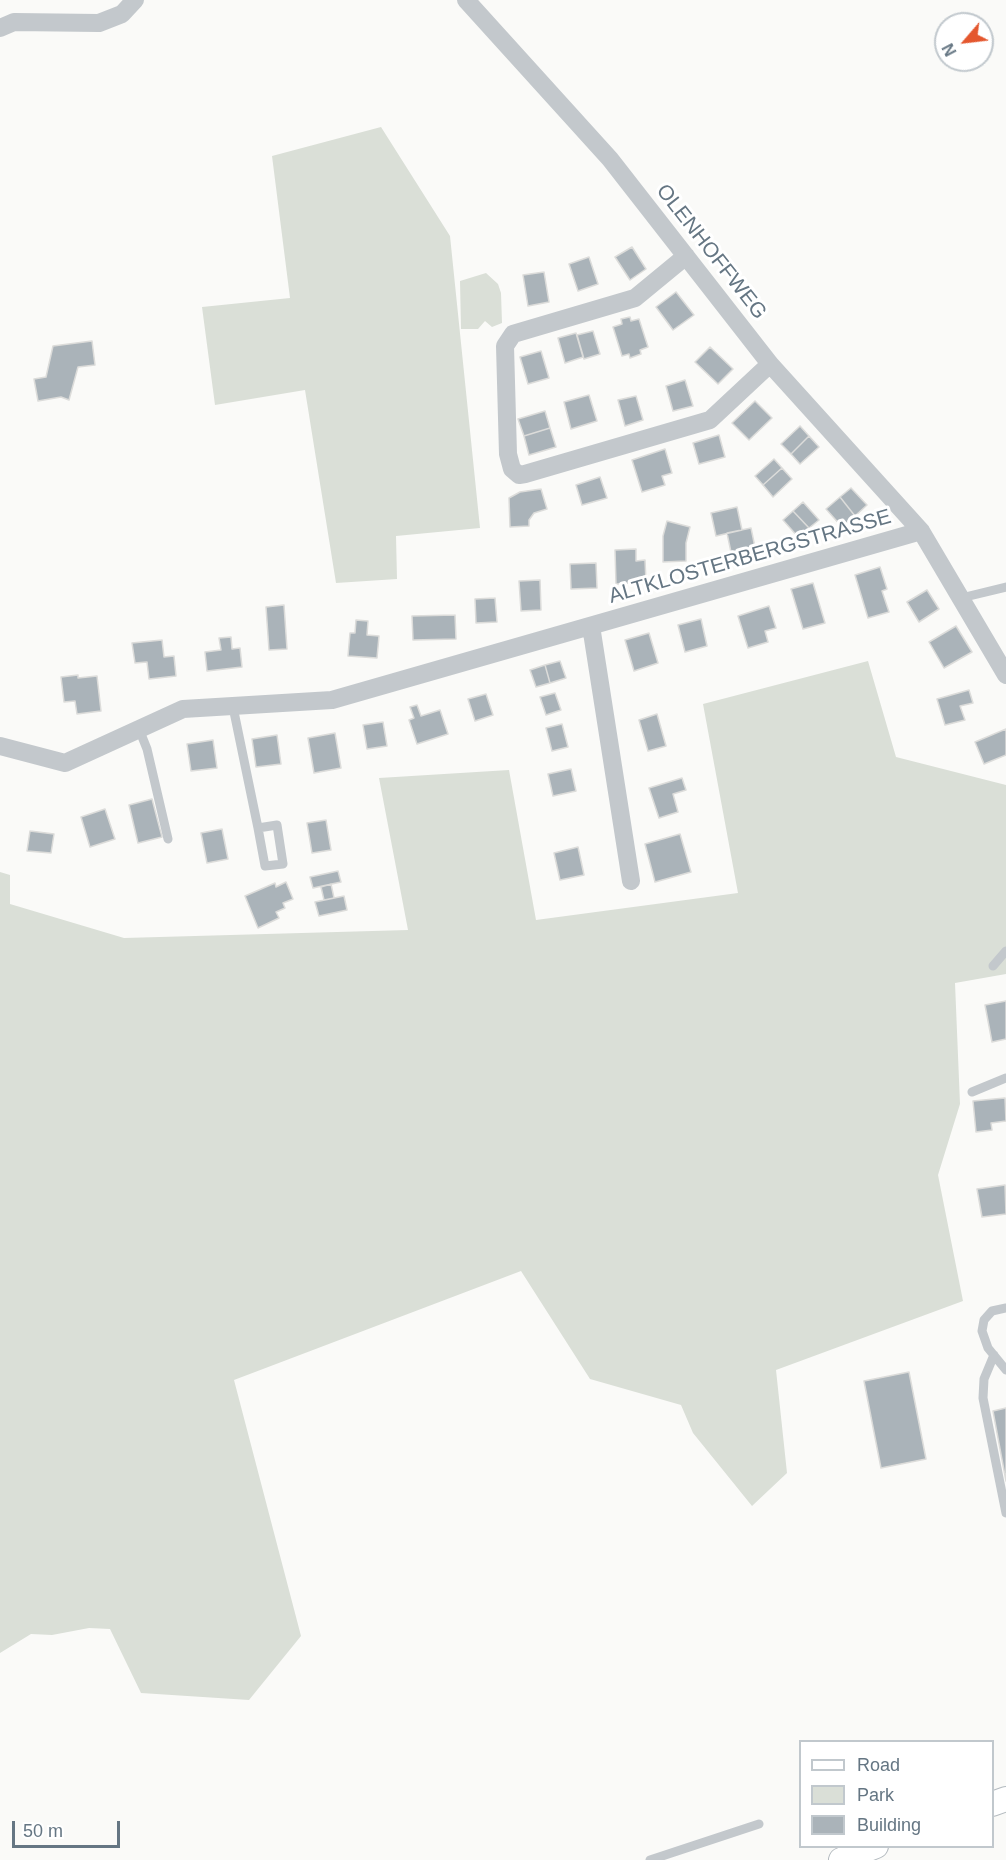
<!DOCTYPE html>
<html>
<head>
<meta charset="utf-8">
<style>
  body { margin:0 }
  #map { position:relative; width:1006px; height:1860px; overflow:hidden; background:#fafaf8; font-family:Arial,sans-serif }
  canvas { display:block }
  .legend { position:absolute; left:799px; top:1740px; width:195px; height:108px; box-sizing:border-box; background:#fff; border:2px solid #c1c8cd; margin:0; padding:8px 10px; list-style:none; font-size:18px; color:#657683 }
  .legend li { display:flex; align-items:center; gap:12px; height:30px }
  .legend b { width:30px; border:2px solid #c1c8cd }
  .north { position:absolute; left:934px; top:12px; width:60px; height:60px; box-sizing:border-box; background:#fff; border:2px solid #c1c8cd; border-radius:50%; rotate:242deg; font-size:16px; font-weight:700; line-height:24px; text-align:center; color:#657683 }
  .north::after { content:''; display:block; margin:auto; width:21px; height:27px; background:#e4572e; clip-path:polygon(50% 0,100% 100%,50% 72%,0 100%) }
  .scale { position:absolute; left:12px; top:1821px; width:108px; height:27px; box-sizing:border-box; border:3px solid #657683; border-top:0; padding-left:8px; font-size:18px; line-height:21px; white-space:nowrap; color:#657683; -webkit-text-stroke:4px #fff; paint-order:stroke }
</style>
</head>
<body>
<div id="map">
<canvas width="1006" height="1860"></canvas>
<ul class="legend">
<li><b style="height:8px;background:#fff"></b>Road</li>
<li><b style="height:16px;background:#dadfd7"></b>Park</li>
<li><b style="height:16px;background:#aab3b9"></b>Building</li>
</ul>
<div class="north">N</div>
<div class="scale">50 m</div>
</div>
<script>
const c = document.querySelector('canvas').getContext('2d');
c.lineJoin = 'round';
function fillPath(path, color) { c.fillStyle = color; c.fill(path, 'evenodd'); }
const toPath = rows => new Path2D(rows.map(r => 'M' + r).join(''));
function trace(path, color, width, dash) { c.strokeStyle = color; c.lineWidth = width; c.lineCap = dash ? 'butt' : 'round'; c.setLineDash(dash || []); c.stroke(path); }
function write(font, color, halo, rows, align = 'center') {
  c.font = font + ' Arial,sans-serif'; c.lineWidth = 6; c.setLineDash([]); c.textBaseline = 'middle'; c.strokeStyle = halo; c.fillStyle = color; for (const [text, x, y, turn = 0] of rows) {
    c.save(); c.translate(x, y); c.rotate((+turn || 0) * Math.PI / 180); c.textAlign = isNaN(turn) ? turn : align; if (halo) c.strokeText(text, 0, 0); c.fillText(text, 0, 0); c.restore();
  }
}
fillPath(toPath([
  [381,127,450,236,480,528,396,536,397,579,336,583,305,390,215,405,202,307,290,298,272,156],
  [486,273,498,284,501,293,502,323,492,327,485,321,478,329,461,329,460,281],
  [868,661,896,757,1006,785,1006,974,955,983,960,1104,938,1175,963,1301,776,1370,787,1473,752,1506,693,1433,681,1405,590,1379,521,1271,234,1380,301,1636,249,1700,141,1693,110,1629,89,1628,52,1635,31,1634,0,1653,0,872,10,875,10,904,124,938,408,930,379,778,509,770,536,920,738,893,703,704]
]), '#dadfd7');
const building = toPath([
  [632,247,646,269,630,280,615,257,632,247],
  [589,257,598,284,578,291,569,264,589,257],
  [544,272,549,302,528,306,523,275,544,272],
  [676,292,694,315,673,330,656,307,676,292],
  [630,317,631,321,639,319,648,347,640,350,641,354,630,358,629,354,622,356,613,327,622,324,621,319,630,317],
  [593,331,600,354,584,359,577,335,593,331],
  [576,333,583,357,565,363,558,338,576,333],
  [92,341,95,365,78,367,69,400,61,397,38,401,34,379,46,377,53,346,92,341],
  [710,347,733,369,718,384,695,362,710,347],
  [541,351,549,378,528,384,520,357,541,351],
  [685,380,693,406,673,411,666,386,685,380],
  [589,395,597,421,571,429,564,402,589,395],
  [636,396,643,420,625,426,618,400,636,396],
  [755,401,772,418,749,440,732,423,755,401],
  [545,411,550,428,524,436,518,419,545,411],
  [800,426,809,436,791,454,781,444,800,426],
  [550,428,556,447,529,455,524,436,550,428],
  [719,435,725,457,699,464,693,443,719,435],
  [809,436,819,447,800,464,791,454,809,436],
  [665,449,672,473,662,476,665,485,642,492,632,460,665,449],
  [774,459,782,468,763,485,755,476,774,459],
  [782,468,792,479,773,497,763,485,782,468],
  [600,477,607,498,582,505,576,485,600,477],
  [851,488,867,505,855,516,840,497,851,488],
  [541,489,547,509,534,513,529,520,529,526,510,527,509,498,520,492,541,489],
  [840,497,855,516,842,527,826,509,840,497],
  [803,502,819,520,809,528,793,511,803,502],
  [737,507,742,530,716,536,711,513,737,507],
  [793,511,809,528,799,538,783,520,793,511],
  [667,521,690,527,686,543,686,561,663,562,663,536,667,521],
  [751,528,756,552,732,557,727,533,751,528],
  [636,549,636,561,645,560,646,582,616,584,615,550,636,549],
  [596,563,597,588,571,589,570,564,596,563],
  [880,567,887,589,882,591,889,612,868,618,855,575,880,567],
  [540,580,541,610,521,611,519,581,540,580],
  [813,583,825,623,803,629,791,589,813,583],
  [927,590,939,609,919,622,907,602,927,590],
  [495,598,497,622,476,623,475,599,495,598],
  [284,605,287,649,269,650,266,607,284,605],
  [769,606,776,628,765,631,768,642,748,648,738,616,769,606],
  [455,615,456,639,413,640,412,616,455,615],
  [701,619,707,646,685,652,678,625,701,619],
  [356,620,368,621,367,635,379,636,377,658,348,656,350,633,355,633,356,620],
  [956,626,972,652,944,668,929,642,956,626],
  [649,633,658,663,634,671,625,640,649,633],
  [231,637,232,649,240,648,242,667,207,671,205,652,221,650,219,638,231,637],
  [162,640,164,657,174,656,176,676,149,679,147,662,135,663,132,643,162,640],
  [560,661,566,678,550,683,545,665,560,661],
  [545,665,550,683,536,687,530,670,545,665],
  [78,675,78,678,97,676,101,711,77,714,75,701,64,702,61,677,78,675],
  [969,690,973,703,960,706,965,720,945,725,937,699,969,690],
  [555,693,561,710,546,715,540,697,555,693],
  [486,694,493,715,475,721,468,699,486,694],
  [417,705,421,716,440,710,448,734,417,744,409,720,414,718,410,707,417,705],
  [657,714,666,746,648,751,639,720,657,714],
  [383,722,387,746,367,749,363,725,383,722],
  [562,724,568,747,552,751,546,728,562,724],
  [1006,729,1006,755,984,764,975,742,1006,729],
  [335,733,341,768,314,773,308,738,335,733],
  [277,735,281,764,256,767,252,739,277,735],
  [213,740,217,768,191,771,187,744,213,740],
  [571,769,576,791,553,796,548,774,571,769],
  [682,778,686,790,673,794,678,812,659,818,649,788,682,778],
  [152,799,162,837,138,843,129,805,152,799],
  [105,809,115,839,90,847,81,817,105,809],
  [326,820,331,850,312,853,307,823,326,820],
  [222,829,228,859,207,863,201,833,222,829],
  [30,831,54,834,51,853,27,851,30,831],
  [680,834,691,872,655,882,645,844,680,834],
  [578,847,584,875,560,880,554,853,578,847],
  [338,871,341,882,313,888,310,877,338,871],
  [286,882,293,899,283,903,285,908,276,912,279,918,258,928,245,896,275,883,276,887,286,882],
  [331,884,334,898,324,900,321,887,331,884],
  [344,896,347,910,319,916,315,902,344,896],
  [1006,1001,1006,1039,992,1042,985,1005,1006,1001],
  [1005,1098,1006,1121,991,1123,992,1130,976,1132,973,1101,1005,1098],
  [1005,1185,1006,1214,982,1217,977,1189,1005,1185],
  [909,1372,926,1459,881,1468,864,1381,909,1372],
  [1006,1408,1006,1481,993,1411,1006,1408]
]);
fillPath(building, '#aab3b9');
trace(building, '#dcdcda', 1.5);
const secondary = toPath([
  [992,1804,1006,1799],
  [841,1860,876,1846]
]);
trace(secondary, '#b3babf', 26);
trace(toPath([
  [961,598,1006,587],
  [233,707,258,828,265,866,283,864,277,825,258,828],
  [139,729,147,749,168,839],
  [993,966,1006,951],
  [972,1092,1006,1078],
  [1006,1308,992,1311,984,1320,982,1331,988,1348,1006,1370],
  [994,1355,984,1379,983,1398,1006,1513],
  [650,1860,759,1824]
]), '#c3c8cc', 9);
trace(toPath([
  [466,0,610,159,770,364,921,531,1006,675],
  [0,28,14,22,99,23,122,14,135,0],
  [686,256,635,298,513,334,505,346,508,454,512,469,519,475,525,474,710,420,770,364],
  [591,626,631,881],
  [0,746,65,763,183,709,332,700,921,531]
]), '#c3c8cc', 18);
trace(secondary, '#fff', 24);
write('21px', '#657683', '#fff', [
  ["OLENHOFFWEG",711,252,52],
  ["ALTKLOSTERBERGSTRASSE",750,557,-16]
]);
</script>
</body>
</html>
